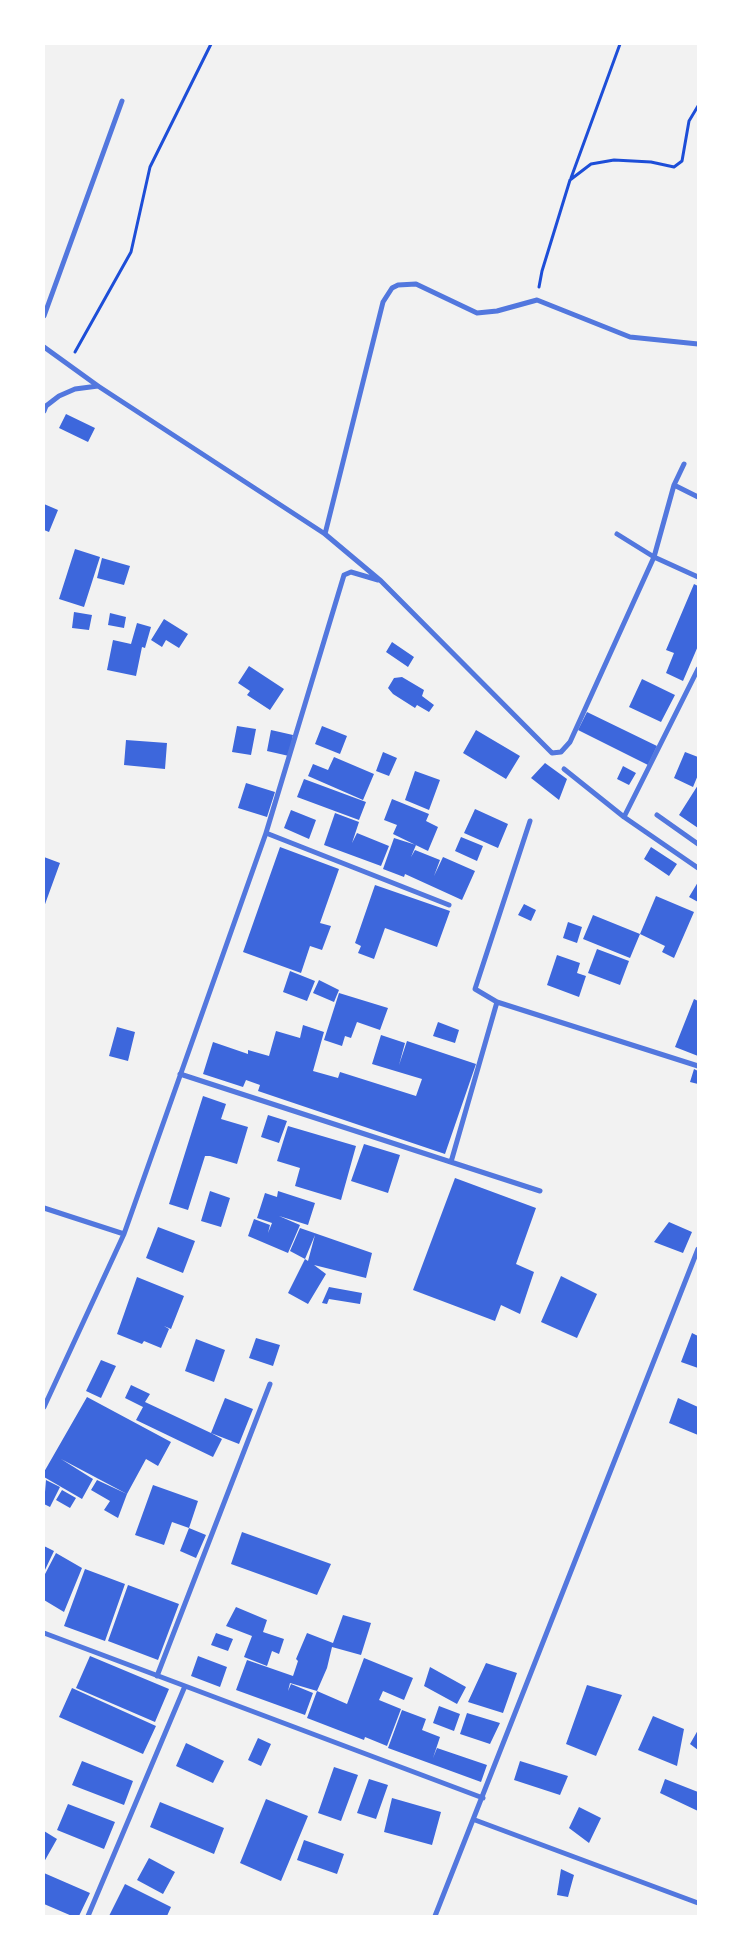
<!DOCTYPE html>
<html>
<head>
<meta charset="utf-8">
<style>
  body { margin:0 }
  #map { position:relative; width:742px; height:1960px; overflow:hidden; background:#f2f2f2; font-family:Figtree,sans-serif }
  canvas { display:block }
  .frame { position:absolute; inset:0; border:45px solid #fff; pointer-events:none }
</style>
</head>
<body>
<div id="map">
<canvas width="742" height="1960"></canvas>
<div class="frame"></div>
</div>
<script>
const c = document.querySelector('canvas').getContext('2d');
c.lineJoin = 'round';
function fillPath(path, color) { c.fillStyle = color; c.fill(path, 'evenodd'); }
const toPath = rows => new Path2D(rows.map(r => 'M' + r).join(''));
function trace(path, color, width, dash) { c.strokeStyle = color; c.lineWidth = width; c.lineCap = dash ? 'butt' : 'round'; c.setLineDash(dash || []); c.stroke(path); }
fillPath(toPath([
  [66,414,95,428,88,442,59,428],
  [44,504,58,510,49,532,44,530],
  [75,549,100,557,84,607,59,599],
  [102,558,130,566,124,585,97,578],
  [694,584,698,586,698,646,683,681,666,673,674,653,666,650],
  [74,612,92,615,89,630,72,628],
  [110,613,126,617,124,628,108,625],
  [164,619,188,634,179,648,166,640,162,647,151,640],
  [137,623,151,627,145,648,142,647,136,676,107,670,113,640,131,644],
  [392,642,414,657,408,667,386,652],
  [249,666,284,689,270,710,247,695,250,691,238,683],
  [402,677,424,690,422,696,434,705,429,712,417,705,415,708,393,694,388,688,394,678],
  [642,679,675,695,661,722,629,707],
  [587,712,657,746,648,765,578,730],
  [237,726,256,729,251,755,232,752],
  [322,726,347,736,340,754,315,744],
  [271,730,293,735,289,756,267,751],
  [476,730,520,756,506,779,463,753],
  [126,740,167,743,165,769,124,765],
  [383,752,397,758,389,776,376,771],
  [685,752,698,757,698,775,693,787,674,778],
  [334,757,374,774,363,800,308,776,313,764,328,770],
  [545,763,567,779,559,800,531,778],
  [623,766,636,773,629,785,617,779],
  [415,771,440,780,429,810,405,800],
  [304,779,366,802,359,820,297,797],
  [246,783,275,792,267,817,238,808],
  [698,785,698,828,679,815],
  [392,799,429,814,426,821,438,827,428,851,393,834,397,825,384,820],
  [475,809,508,824,498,848,464,833],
  [291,810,316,820,309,839,284,828],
  [335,813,359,822,352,843,357,833,389,846,381,866,324,845],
  [461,837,483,846,477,861,455,851],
  [394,838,416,845,411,857,415,850,440,860,434,876,443,857,475,871,462,900,405,874,404,877,383,869],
  [280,847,339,869,320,923,331,926,322,950,310,946,301,973,243,952],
  [651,847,677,864,669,876,644,859],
  [44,857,60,863,44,907],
  [698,882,698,902,689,897],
  [375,885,450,911,437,947,385,928,374,959,358,953,361,946,355,943],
  [656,896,694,912,674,958,662,952,665,946,640,934],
  [524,904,536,910,531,921,518,915],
  [593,915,640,934,630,958,583,939],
  [568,922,582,927,577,943,563,938],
  [597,949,629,961,620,985,588,973],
  [557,955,580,963,577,973,586,976,579,997,547,985],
  [290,971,315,981,307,1001,283,992],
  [319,980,339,990,334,1002,313,993],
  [339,993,388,1008,380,1030,357,1022,351,1038,345,1036,342,1046,324,1040],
  [694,999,698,1001,698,1056,675,1047],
  [438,1022,459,1030,455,1043,433,1036],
  [303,1025,324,1032,313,1071,338,1078,340,1072,416,1096,422,1079,372,1064,381,1035,405,1043,399,1065,407,1041,476,1064,445,1154,258,1091,260,1085,246,1080,243,1087,203,1074,213,1042,248,1054,248,1050,269,1056,276,1031,300,1038],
  [117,1027,135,1032,128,1061,109,1056],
  [694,1069,698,1071,698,1084,690,1082],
  [203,1096,226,1104,221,1119,248,1127,237,1164,210,1156,205,1156,188,1210,169,1204],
  [268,1115,287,1121,279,1143,261,1137],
  [288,1126,356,1146,341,1200,295,1186,300,1168,277,1161],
  [364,1144,400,1155,388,1193,351,1181],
  [455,1178,536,1208,516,1264,534,1272,520,1314,501,1305,495,1321,413,1290],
  [210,1191,230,1198,221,1227,201,1221],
  [278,1191,315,1203,308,1225,279,1216,300,1225,288,1253,248,1236,254,1219,270,1225,268,1233,272,1223,257,1218,265,1193,277,1197],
  [669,1222,692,1232,683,1253,654,1242],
  [158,1227,195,1241,183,1273,146,1258],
  [300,1228,372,1253,366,1278,314,1265,326,1274,308,1304,288,1293,305,1259,308,1261,315,1235,305,1259,290,1251],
  [561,1276,597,1294,577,1338,541,1322],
  [137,1277,184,1296,171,1329,164,1326,169,1329,161,1348,144,1341,142,1344,117,1334],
  [329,1287,362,1293,360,1304,329,1299,327,1304,322,1303],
  [692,1333,698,1336,698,1368,681,1362],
  [256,1338,280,1345,273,1366,249,1358],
  [196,1339,225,1350,214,1382,185,1371],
  [101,1360,116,1366,101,1398,86,1391],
  [131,1385,150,1394,145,1402,211,1433,225,1398,253,1409,239,1444,211,1433,222,1439,213,1457,136,1420,143,1407,125,1398],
  [87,1397,171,1442,158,1466,146,1459,127,1494,61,1459,93,1479,82,1499,44,1477,44,1472],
  [678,1398,698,1407,698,1435,669,1423],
  [46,1480,60,1487,50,1507,44,1504],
  [97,1480,127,1494,118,1518,104,1510,110,1501,91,1490],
  [153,1485,198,1501,189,1528,172,1522,164,1545,135,1535],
  [62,1490,76,1498,70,1508,56,1500],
  [189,1528,206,1535,196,1558,180,1551],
  [242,1532,331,1564,317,1595,231,1564],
  [44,1546,54,1551,44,1572],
  [56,1553,82,1568,64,1612,44,1600,44,1576],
  [85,1569,125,1584,105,1641,64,1626],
  [128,1585,179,1604,158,1660,108,1641],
  [236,1607,267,1620,263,1632,284,1639,279,1654,272,1651,267,1666,244,1657,252,1636,226,1626],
  [343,1615,371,1623,361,1655,332,1647,327,1668,317,1691,290,1683,288,1691,291,1684,313,1693,305,1715,236,1690,247,1660,293,1676,298,1661,296,1659,307,1633,333,1643],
  [216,1633,233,1639,228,1651,211,1645],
  [90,1656,169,1689,155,1722,76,1688],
  [198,1656,227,1667,220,1687,191,1676],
  [364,1658,413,1678,404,1700,383,1691,379,1700,401,1709,387,1746,365,1737,364,1740,307,1718,317,1691,347,1704],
  [486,1663,517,1673,503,1713,468,1702],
  [430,1667,466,1687,457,1704,424,1686],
  [587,1685,622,1695,596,1756,566,1744],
  [72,1688,156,1726,143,1754,59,1717],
  [439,1706,460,1714,454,1731,433,1723],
  [402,1710,426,1719,422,1730,440,1737,433,1758,437,1748,487,1765,481,1782,388,1748],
  [467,1713,500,1723,490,1744,460,1734],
  [653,1716,684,1729,677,1766,638,1750],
  [698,1730,698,1750,690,1744],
  [258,1738,271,1744,261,1766,248,1760],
  [186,1743,224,1761,213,1783,176,1766],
  [82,1761,133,1781,124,1805,72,1785],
  [520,1761,568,1776,560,1795,514,1780],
  [334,1767,358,1775,341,1821,318,1813],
  [369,1779,388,1785,376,1819,357,1813],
  [665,1779,698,1792,698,1811,660,1793],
  [392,1798,441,1812,432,1845,384,1832],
  [266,1799,308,1816,281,1881,240,1863],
  [160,1802,224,1828,214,1854,150,1827],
  [68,1804,115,1822,104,1849,57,1830],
  [579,1807,601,1818,589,1843,569,1828],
  [44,1831,57,1839,44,1862],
  [304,1840,344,1854,337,1874,297,1860],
  [149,1858,175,1872,163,1894,137,1880],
  [561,1869,574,1875,568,1897,557,1895],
  [44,1873,90,1893,79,1916,72,1916,44,1904],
  [125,1884,171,1907,167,1916,109,1916]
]), '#3d67dc');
trace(toPath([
  [571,178,620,44],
  [539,287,542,271,570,180,591,164,614,160,651,162,674,167,682,161,689,121,698,106],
  [75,352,131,252,150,167,211,44]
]), '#1d4ed8', 3);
trace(toPath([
  [44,316,122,101],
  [44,347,98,386,325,534,381,581,552,753,561,752,570,742,654,557,674,485,684,464],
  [44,411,46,406,59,396,75,389,98,386],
  [674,485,698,497],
  [325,534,383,302,392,288,398,285,416,284,477,313,497,311,537,300,630,337,698,344],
  [617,534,654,557,698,577],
  [564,769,624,817,698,868],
  [657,815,698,844],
  [624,817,698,669],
  [530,821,475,989,497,1002,698,1066],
  [266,833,449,905],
  [180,1074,540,1191],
  [451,1162,497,1002],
  [44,1208,124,1234],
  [44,1407,124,1234,266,833,344,575,351,572,378,580],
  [44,1633,483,1798],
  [157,1676,270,1384],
  [475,1820,698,1903],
  [88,1916,185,1686],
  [435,1916,698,1249]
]), '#5277de', 5);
</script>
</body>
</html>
